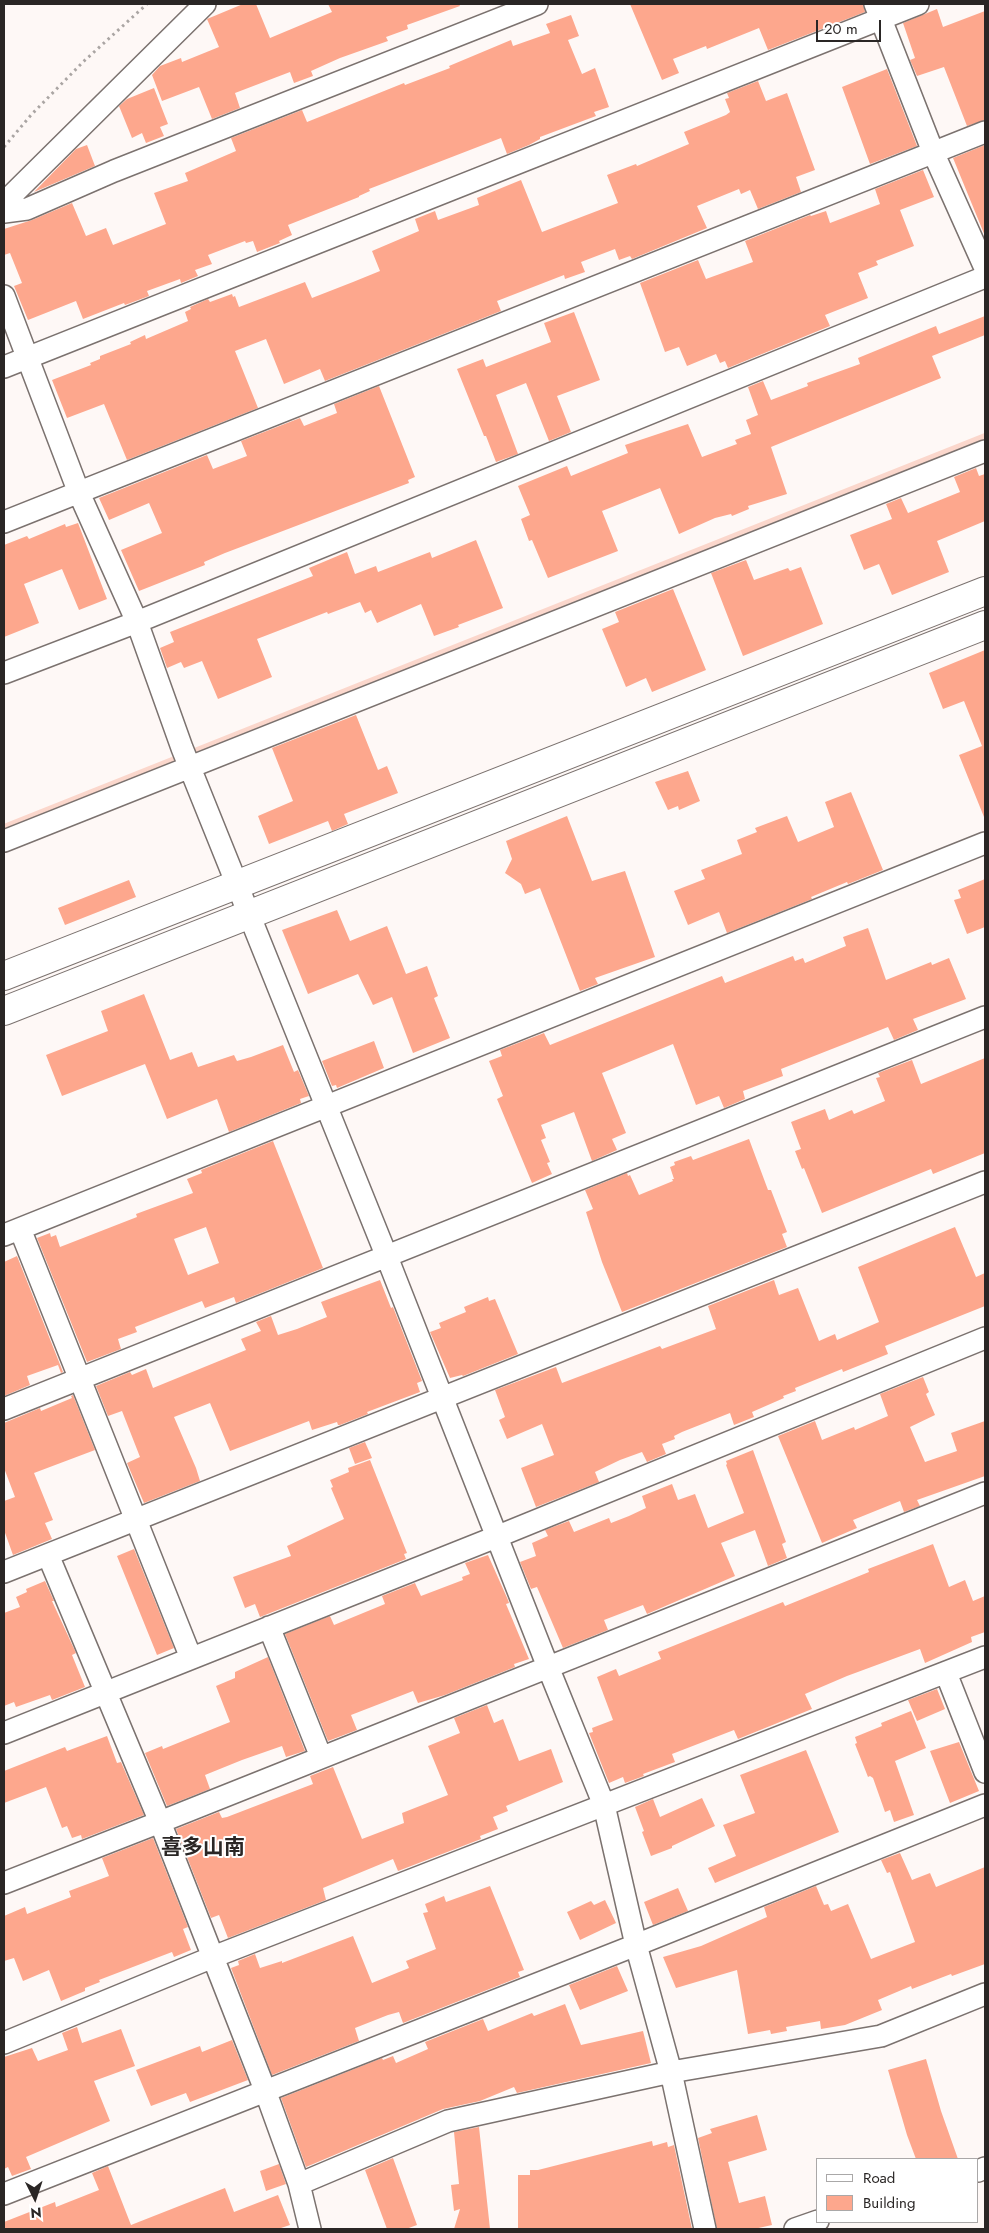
<!DOCTYPE html>
<html>
<head>
<meta charset="utf-8">
<style>
  body { margin:0 }
  #map { position:relative; width:989px; height:2233px; overflow:hidden; background:#fef8f6; font-family:Jost,sans-serif }
  canvas { display:block }
  .frame { position:absolute; inset:0; border:5px solid #2a2625; pointer-events:none }
  .legend { position:absolute; left:816px; top:2158px; width:162px; height:65px; box-sizing:border-box; background:#fff; border:1px solid #aaa8a8; margin:0; padding:6px 9px; list-style:none; font-size:15px; color:#2a2625 }
  .legend li { display:flex; align-items:center; gap:10px; height:25px }
  .legend b { width:25px; border:1px solid #aaa8a8 }
  .north { position:absolute; left:10px; top:2173px; width:50px; height:50px; -webkit-text-stroke:4px #fff; paint-order:stroke; rotate:176deg; font-size:14px; font-weight:700; line-height:20px; text-align:center; color:#2a2625 }
  .north::after { content:''; display:block; margin:auto; width:18px; height:22px; background:#2a2625; clip-path:polygon(50% 0,100% 100%,50% 72%,0 100%) }
  .scale { position:absolute; left:816px; top:20px; width:65px; height:22px; box-sizing:border-box; border:2px solid #2a2625; border-top:0; padding-left:6px; font-size:15px; line-height:18px; white-space:nowrap; color:#2a2625; -webkit-text-stroke:4px #fff; paint-order:stroke }
</style>
</head>
<body>
<div id="map">
<canvas width="989" height="2233"></canvas>
<div class="frame"></div>
<ul class="legend">
<li><b style="height:6px;background:#fff"></b>Road</li>
<li><b style="height:14px;background:#fda78d"></b>Building</li>
</ul>
<div class="north">N</div>
<div class="scale">20 m</div>
</div>
<script>
const c = document.querySelector('canvas').getContext('2d');
c.lineJoin = 'round';
const toPath = rows => new Path2D(rows.map(r => 'M' + r).join(''));
function trace(path, color, width, dash) { c.strokeStyle = color; c.lineWidth = width; c.lineCap = dash ? 'butt' : 'round'; c.setLineDash(dash || []); c.stroke(path); }
function fillPath(path, color) { c.fillStyle = color; c.fill(path, 'evenodd'); }
function write(font, color, halo, rows, align = 'center') {
  c.font = font + ' Jost,"Noto Sans JP",sans-serif'; c.lineWidth = 4; c.setLineDash([]); c.textBaseline = 'middle'; c.strokeStyle = halo; c.fillStyle = color; for (const [text, x, y, turn = 0] of rows) {
    c.save(); c.translate(x, y); c.rotate((+turn || 0) * Math.PI / 180); c.textAlign = isNaN(turn) ? turn : align; if (halo) c.strokeText(text, 0, 0); c.fillText(text, 0, 0); c.restore();
  }
}
trace(toPath([
  [4,827,985,436]
]), '#fbd7cc', 6);
fillPath(toPath([
  [243,4,256,4,270,38,332,12,328,4,459,4,460,6,407,25,408,29,386,37,388,41,340,58,311,71,313,76,294,83,290,72,235,93,240,108,212,119,199,87,162,101,152,75,160,66,181,58,182,62,219,47,207,19],
  [630,4,863,4,865,12,768,50,759,28,707,49,706,46,673,59,679,73,662,80],
  [937,9,943,27,985,11,985,120,967,126,944,67,917,76,910,60,915,58,903,23],
  [571,15,579,36,568,40,582,74,595,68,609,107,594,112,596,116,540,137,540,139,529,145,507,154,501,138,369,189,370,191,359,196,359,197,288,225,292,235,279,241,280,243,257,252,253,241,246,243,245,241,208,255,212,264,195,270,198,276,181,283,180,279,147,291,149,296,125,305,124,303,83,319,76,301,28,320,14,286,22,283,10,253,4,255,4,229,32,220,72,203,86,236,106,228,113,245,166,224,154,193,188,181,185,173,236,151,231,138,302,110,307,122,404,83,405,85,450,68,449,66,511,40,513,46,550,33,546,24],
  [887,69,917,146,870,164,842,87],
  [758,81,766,101,787,93,815,170,796,177,801,192,758,209,750,190,741,194,739,189,697,206,707,228,632,259,630,256,619,260,615,249,581,262,585,272,565,279,564,275,497,301,501,311,325,381,320,369,284,384,266,339,235,351,258,408,127,460,104,404,67,418,52,380,91,365,90,363,100,359,100,356,131,344,130,342,145,335,146,339,188,321,185,312,191,309,190,307,208,299,210,302,232,294,233,297,235,296,239,307,305,282,312,298,353,282,380,271,372,251,419,231,415,219,435,211,438,220,479,205,477,198,521,180,542,232,618,203,607,175,636,164,637,166,689,144,684,132,726,115,730,112,725,99,729,98,727,93],
  [154,88,168,124,160,127,164,136,146,143,142,133,132,138,119,106,127,99],
  [87,145,95,166,34,192,76,149],
  [985,145,985,236,953,158],
  [923,170,934,197,900,210,914,246,876,261,878,265,858,273,868,298,825,315,830,326,728,368,725,361,720,363,716,354,687,366,679,347,665,352,640,283,698,260,706,279,753,262,745,241,810,215,811,216,826,211,830,223,880,204,875,189],
  [574,312,600,380,557,396,571,432,549,441,526,383,496,395,518,454,496,462,486,436,484,436,457,369,483,359,486,367,551,342,544,323],
  [985,316,985,335,932,356,941,378,771,447,787,494,748,506,749,509,732,516,731,514,715,518,679,534,660,488,602,511,618,551,548,578,532,540,529,541,521,519,530,515,518,486,567,466,571,476,628,453,625,445,688,424,702,457,737,444,735,440,751,434,746,420,758,415,748,387,763,381,771,400,808,386,807,383,860,364,858,358,936,326,939,334],
  [379,386,415,477,408,480,409,483,225,553,204,562,205,565,139,591,121,550,162,533,149,503,109,520,99,498,207,455,213,469,247,456,241,441,300,418,304,426,337,413,334,404],
  [976,468,979,476,985,474,985,521,937,541,949,572,892,595,879,564,864,570,850,535,892,519,886,504,901,498,908,513,960,492,954,477],
  [78,523,107,599,79,610,62,569,24,584,39,623,4,637,4,545,27,536,29,539,65,524,66,527],
  [476,540,503,608,458,625,459,627,434,636,421,604,377,623,371,610,365,613,360,602,328,614,327,612,257,639,272,677,218,699,202,661,184,668,181,662,167,668,160,648,174,642,170,632,313,576,309,568,347,552,355,574,376,566,378,572,430,552,432,558],
  [746,560,754,580,788,568,790,571,801,567,823,624,743,656,711,573],
  [673,589,706,670,652,692,646,678,626,687,602,629,619,622,615,612],
  [985,650,985,817,984,817,959,755,982,746,964,701,943,709,929,673],
  [356,715,378,770,387,766,398,793,344,814,348,824,332,831,328,821,269,844,258,816,293,801,272,748],
  [688,771,700,801,679,810,678,806,668,810,655,782],
  [851,792,883,870,848,884,847,882,811,897,812,899,727,933,719,912,688,925,674,891,705,879,701,870,742,854,737,840,757,832,755,828,787,816,798,842,834,827,825,802],
  [567,816,592,881,625,871,655,957,595,978,598,984,580,991,540,888,525,894,521,884,505,873,512,859,506,841],
  [985,879,985,927,967,934,954,900,961,898,958,890],
  [129,880,136,897,65,925,58,908],
  [337,910,350,941,387,926,406,974,427,966,438,996,434,998,450,1038,413,1053,392,997,373,1005,358,974,308,994,282,930],
  [868,928,886,980,931,962,932,965,949,958,966,999,913,1019,918,1030,894,1040,888,1027,781,1069,783,1076,743,1091,745,1099,724,1108,719,1096,696,1105,673,1044,602,1073,626,1133,612,1139,617,1150,592,1161,574,1112,541,1125,546,1138,541,1140,550,1162,547,1163,552,1174,532,1183,497,1099,503,1096,489,1061,502,1056,500,1050,544,1033,550,1045,722,976,725,983,793,956,795,961,803,958,805,963,846,946,843,937],
  [144,994,170,1060,192,1052,198,1067,234,1055,237,1061,251,1057,283,1045,294,1072,298,1070,309,1096,300,1099,301,1103,229,1132,217,1099,167,1119,145,1064,62,1096,46,1055,108,1031,101,1011],
  [374,1041,384,1068,337,1088,336,1085,332,1086,322,1061],
  [985,1058,985,1153,933,1174,931,1169,822,1213,804,1168,802,1169,795,1151,801,1149,791,1122,825,1109,829,1120,852,1110,854,1114,885,1101,876,1078,880,1077,878,1073,912,1060,921,1084],
  [749,1139,768,1190,771,1190,787,1232,782,1234,787,1247,622,1312,602,1262,586,1212,593,1209,585,1190,627,1173,628,1176,630,1175,639,1195,673,1181,672,1179,674,1179,670,1167,675,1165,674,1162,691,1156,693,1160],
  [273,1141,323,1268,236,1303,234,1297,205,1308,202,1301,135,1327,137,1332,118,1339,121,1349,87,1362,37,1238,50,1233,51,1237,56,1235,60,1247,137,1217,136,1214,193,1193,187,1179,202,1173,201,1170],
  [206,1227,219,1263,188,1275,174,1239],
  [955,1227,976,1277,985,1273,985,1306,885,1346,888,1354,843,1372,842,1369,795,1388,796,1391,783,1396,784,1398,752,1412,754,1417,734,1425,730,1413,682,1432,674,1436,675,1439,662,1444,666,1454,647,1462,642,1452,620,1460,595,1472,599,1482,536,1507,521,1468,554,1455,542,1424,507,1439,499,1420,505,1417,495,1390,556,1367,562,1383,660,1346,662,1349,716,1329,708,1306,774,1280,779,1295,798,1288,819,1341,835,1334,837,1340,879,1322,858,1267],
  [17,1256,63,1372,61,1373,58,1365,27,1376,30,1385,4,1396,4,1262],
  [380,1280,391,1308,393,1307,422,1381,417,1383,420,1392,367,1412,368,1414,340,1425,338,1425,337,1422,312,1430,309,1421,230,1451,210,1403,174,1417,196,1468,200,1481,144,1503,127,1463,140,1457,122,1411,108,1416,96,1386,130,1372,132,1375,146,1369,153,1388,246,1350,241,1339,261,1331,256,1322,271,1316,278,1335,297,1329,327,1317,321,1302],
  [488,1297,489,1301,495,1299,518,1354,463,1376,462,1375,450,1378,430,1332,441,1328,439,1323,466,1312,464,1307],
  [923,1377,929,1392,926,1394,935,1415,910,1427,925,1462,957,1451,951,1433,985,1421,985,1476,917,1500,920,1506,904,1512,900,1501,853,1520,857,1528,822,1543,778,1436,815,1421,822,1440,854,1427,855,1430,888,1416,880,1394],
  [73,1395,95,1450,34,1473,53,1520,45,1523,52,1539,13,1555,4,1530,4,1501,15,1497,4,1468,4,1423,40,1408,41,1411,72,1398,71,1396],
  [365,1442,372,1458,355,1464,349,1448],
  [753,1450,786,1542,782,1544,787,1558,768,1566,755,1530,721,1543,735,1576,647,1614,643,1605,604,1620,608,1630,563,1648,537,1587,531,1589,520,1562,536,1556,532,1543,548,1536,545,1530,569,1521,574,1532,609,1518,611,1523,629,1516,646,1508,642,1496,672,1484,678,1500,695,1494,708,1528,744,1513,726,1465,727,1464,726,1461],
  [370,1460,407,1553,404,1554,406,1559,260,1617,255,1604,245,1608,233,1577,291,1556,287,1546,344,1519,331,1488,333,1487,330,1480,349,1472,348,1468],
  [933,1544,949,1587,965,1580,973,1601,985,1596,985,1632,971,1637,972,1642,925,1663,920,1649,847,1676,805,1694,812,1709,738,1739,734,1730,672,1754,675,1762,643,1774,644,1776,625,1783,623,1777,609,1783,589,1733,593,1732,592,1728,613,1720,597,1677,616,1669,619,1676,661,1659,658,1652,783,1602,785,1606,869,1572,868,1569],
  [134,1549,174,1648,157,1655,117,1556],
  [488,1555,508,1600,509,1603,506,1604,529,1659,514,1664,515,1667,445,1695,418,1703,413,1691,351,1715,357,1730,328,1741,285,1634,330,1616,334,1625,385,1604,382,1596,415,1583,421,1596,463,1580,462,1577,470,1574,465,1563],
  [45,1581,54,1601,52,1601,76,1653,72,1655,85,1687,52,1700,50,1695,16,1707,14,1702,4,1706,4,1613,20,1607,16,1597,27,1592,26,1589],
  [268,1657,305,1751,286,1757,282,1746,242,1760,205,1775,210,1789,167,1806,145,1753,162,1746,163,1749,230,1722,216,1686,235,1678,235,1672],
  [937,1689,945,1709,917,1721,908,1700],
  [487,1705,494,1723,503,1719,519,1761,551,1749,563,1782,506,1806,508,1811,493,1817,498,1829,480,1836,481,1839,398,1871,393,1859,323,1888,326,1900,228,1938,219,1915,211,1918,176,1829,219,1812,222,1818,227,1817,313,1784,310,1776,333,1767,362,1839,404,1823,402,1813,448,1795,428,1746,460,1733,454,1718],
  [911,1711,926,1748,895,1761,914,1815,894,1822,890,1810,885,1812,873,1778,870,1776,868,1777,855,1744,857,1743,855,1737,882,1726,881,1723],
  [107,1736,117,1763,121,1762,144,1815,82,1839,81,1835,72,1838,67,1826,62,1828,46,1787,4,1803,4,1771,65,1747,67,1751],
  [959,1742,979,1791,950,1803,930,1751],
  [806,1750,839,1832,715,1883,708,1868,736,1856,723,1825,755,1813,740,1775],
  [702,1798,715,1826,672,1846,672,1848,651,1856,642,1832,644,1831,635,1807,653,1799,660,1817],
  [153,1838,188,1927,183,1929,191,1950,174,1957,172,1952,99,1980,100,1982,85,1988,85,1991,61,2001,49,1970,23,1981,14,1958,4,1961,4,1916,25,1907,27,1914,71,1897,69,1891,109,1876,102,1858],
  [900,1853,912,1880,930,1873,936,1887,985,1867,985,1964,952,1976,951,1974,912,1989,911,1986,878,2000,882,2010,845,2025,821,2029,820,2021,786,2027,787,2031,771,2034,770,2030,748,2034,737,1970,676,1988,663,1957,701,1946,767,1917,764,1907,816,1886,824,1905,828,1904,831,1911,848,1904,871,1959,915,1942,890,1872,887,1873,881,1860],
  [490,1886,524,1970,518,1972,520,1977,403,2023,399,2012,388,2015,355,2028,359,2041,272,2075,231,1968,239,1965,238,1961,255,1954,260,1968,282,1961,282,1963,353,1936,372,1983,409,1968,406,1961,436,1949,423,1913,428,1912,425,1904,444,1896,446,1902],
  [678,1888,688,1911,653,1925,644,1902],
  [605,1900,616,1923,580,1940,567,1912,591,1901,594,1905],
  [617,1966,628,1991,580,2010,569,1985],
  [565,2004,581,2045,643,2031,651,2063,517,2093,514,2087,480,2101,443,2109,306,2167,281,2098,382,2058,383,2060,393,2056,396,2063,428,2049,425,2042,483,2019,488,2031,532,2013,534,2016],
  [77,2027,82,2043,121,2029,135,2066,94,2081,110,2121,26,2157,31,2169,12,2176,8,2167,4,2169,4,2057,32,2048,38,2061,68,2050,62,2033],
  [232,2040,248,2080,190,2102,186,2093,151,2106,136,2070,200,2046,202,2052],
  [926,2059,941,2111,958,2159,916,2159,907,2135,888,2070],
  [757,2115,767,2150,728,2162,739,2203,765,2196,772,2225,754,2229,717,2229,698,2138,712,2133,710,2129],
  [479,2127,490,2229,454,2229,460,2209,454,2211,451,2185,459,2184,454,2132],
  [652,2141,653,2146,667,2142,668,2147,674,2145,692,2229,518,2229,518,2175,530,2175,530,2170,538,2170],
  [393,2158,417,2225,406,2229,387,2229,365,2170],
  [279,2164,286,2184,266,2191,260,2171],
  [108,2166,131,2225,225,2188,234,2212,278,2195,290,2225,278,2229,4,2229,4,2222,55,2202,56,2207,99,2190,92,2173]
]), '#fda78d');
const minor = toPath([
  [875,4,933,152,985,268],
  [4,207,13,194,205,4],
  [4,212,27,209,114,171,537,4],
  [4,296,79,493,137,622,182,748,387,1257,548,1667,604,1805,636,1945,671,2072,705,2229],
  [4,367,918,4],
  [4,522,985,132],
  [4,673,137,622,985,277],
  [4,841,985,451],
  [20,1229,191,1658],
  [4,1235,985,843],
  [4,1409,985,1017],
  [48,1555,160,1822,265,2090,299,2184,310,2229],
  [4,1572,985,1182],
  [269,1627,321,1757],
  [946,1673,985,1772],
  [4,1733,496,1537,985,1338],
  [4,1883,160,1822,985,1493],
  [4,2043,213,1957,985,1657],
  [978,2171,985,2168],
  [299,2184,448,2121,671,2072,881,2036,985,1994],
  [4,2194,636,1945,985,1805],
  [795,2229,818,2221]
]);
const tertiary = toPath([
  [4,976,985,591],
  [4,1011,985,625]
]);
trace(minor, '#7b726f', 24);
trace(tertiary, '#7b726f', 30);
trace(toPath([
  [4,147,31,115,83,62,147,4]
]), '#aaa5a3', 3, [2.5, 4]);
trace(minor, '#fff', 21);
trace(tertiary, '#fff', 28);
write('bold 21px', '#2a2625', '#fff', [
  ["喜多山南",203,1849]
]);
</script>
</body>
</html>
